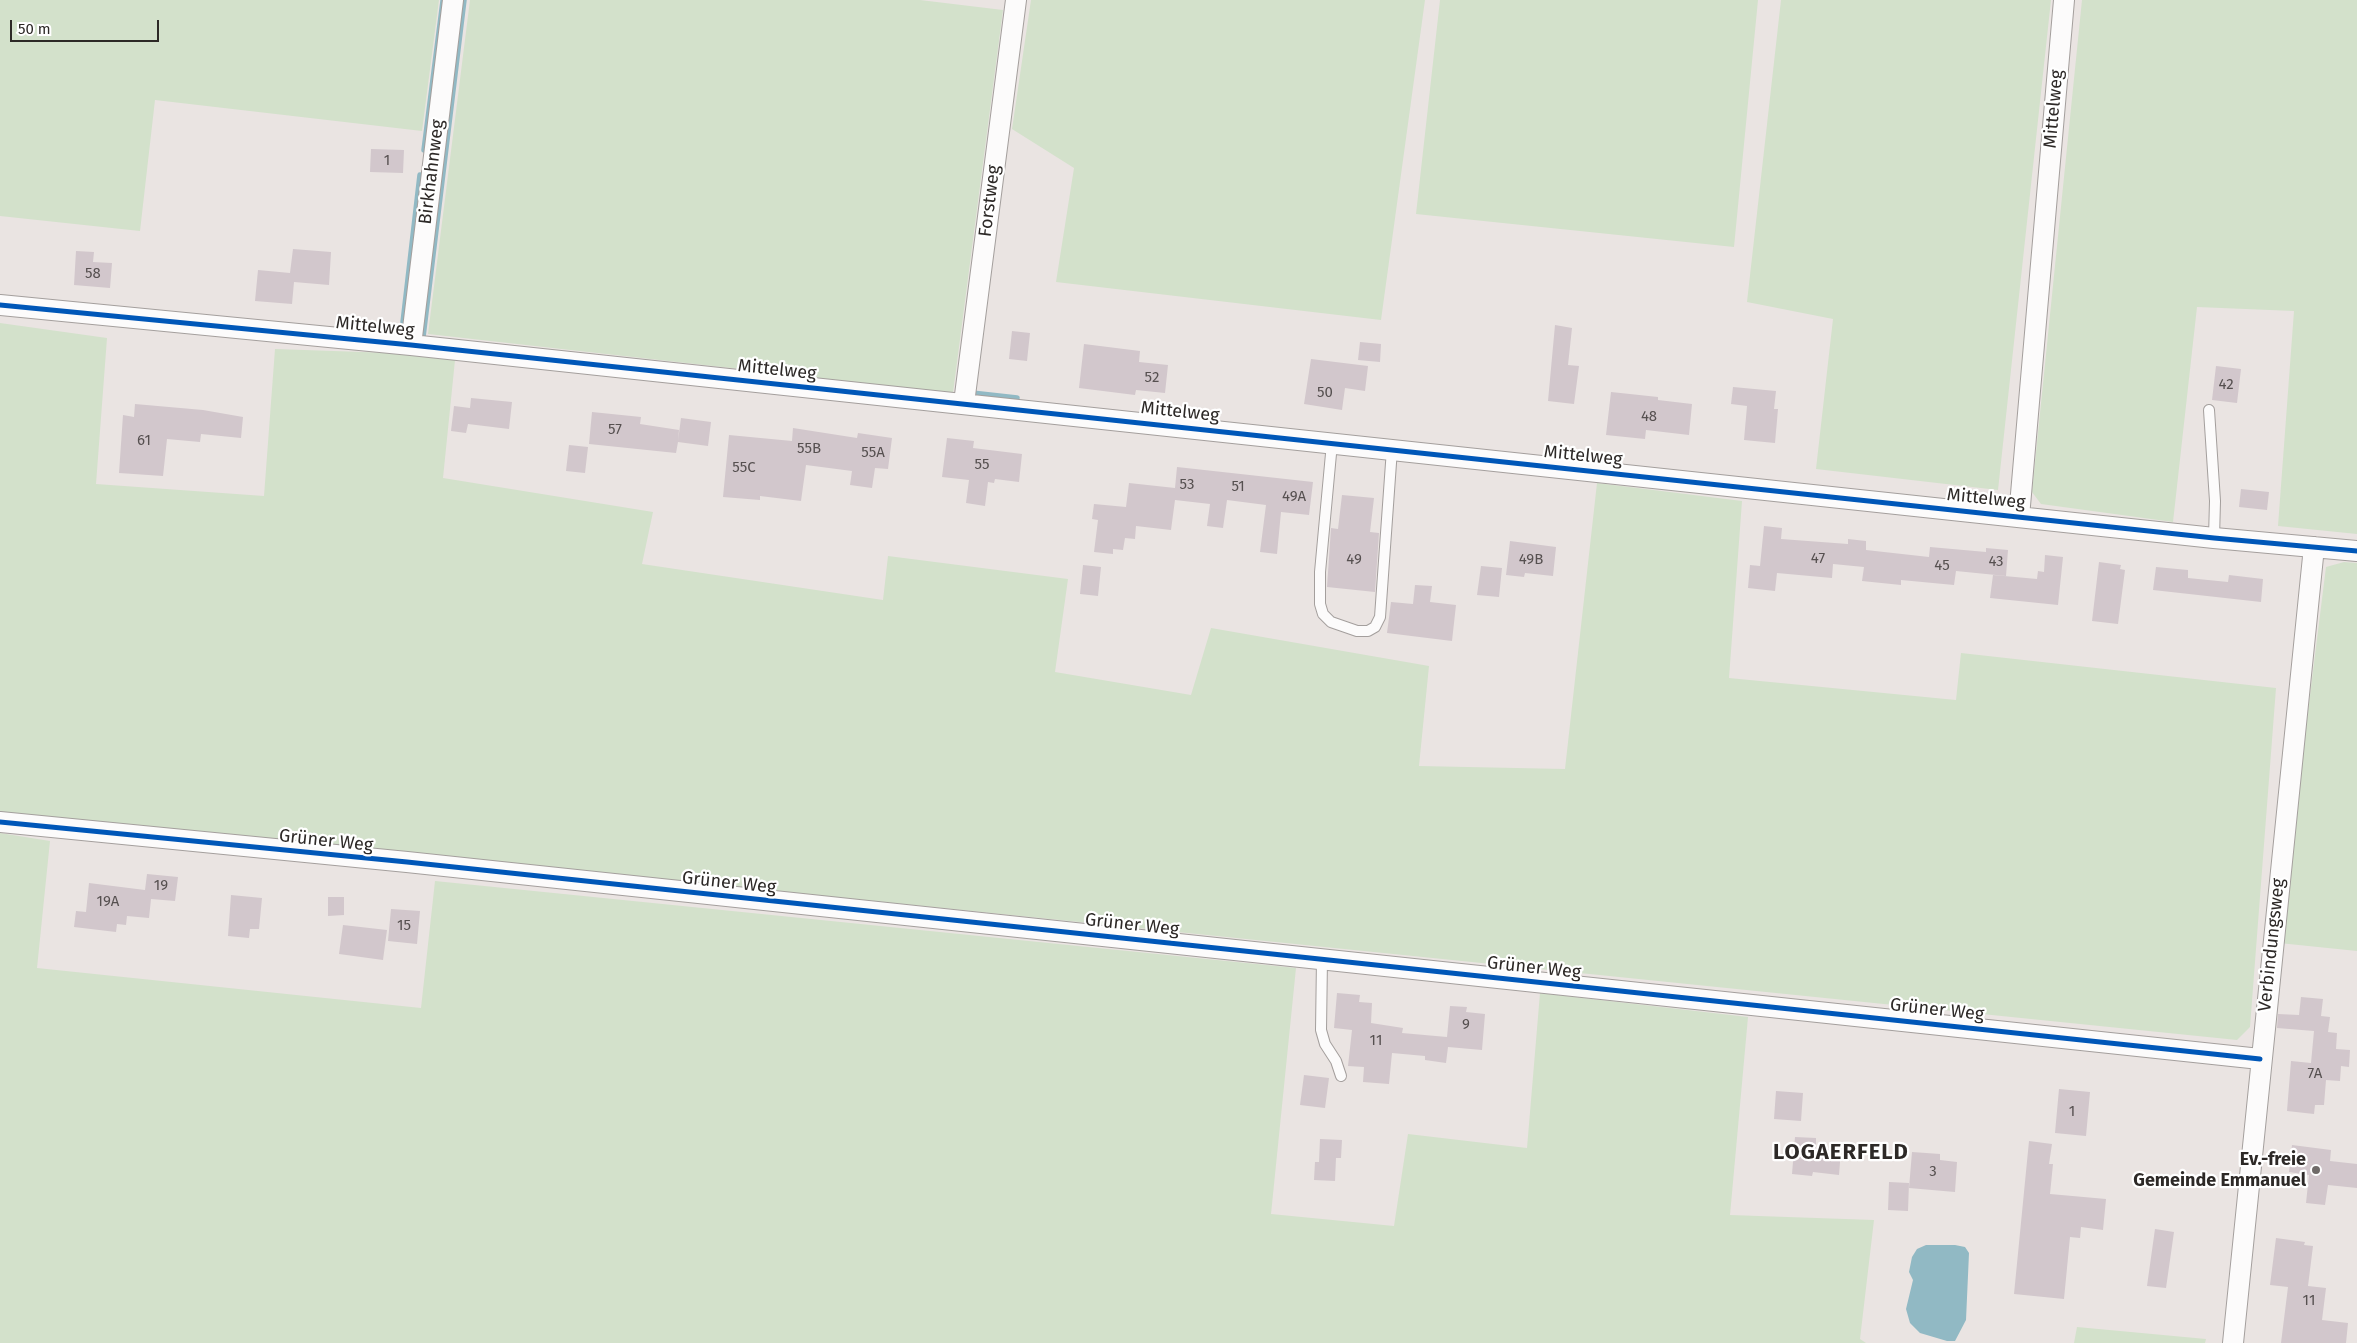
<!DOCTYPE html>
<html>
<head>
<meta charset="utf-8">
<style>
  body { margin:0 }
  #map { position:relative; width:2357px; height:1343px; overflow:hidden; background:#eae4e2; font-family:"Fira Sans",sans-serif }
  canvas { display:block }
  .scale { position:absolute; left:10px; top:20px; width:149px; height:22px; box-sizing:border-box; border:2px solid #2d2927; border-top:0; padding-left:6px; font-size:15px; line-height:18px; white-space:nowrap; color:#2d2927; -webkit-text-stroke:4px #fff; paint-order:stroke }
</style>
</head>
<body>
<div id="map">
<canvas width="2357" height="1343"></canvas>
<div class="scale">50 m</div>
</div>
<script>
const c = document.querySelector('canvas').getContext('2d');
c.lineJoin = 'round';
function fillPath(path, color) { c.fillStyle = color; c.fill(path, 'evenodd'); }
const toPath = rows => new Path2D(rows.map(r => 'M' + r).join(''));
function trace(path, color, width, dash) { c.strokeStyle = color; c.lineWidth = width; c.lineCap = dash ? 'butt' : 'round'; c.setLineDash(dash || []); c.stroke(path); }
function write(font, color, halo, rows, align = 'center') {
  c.font = font + ' "Fira Sans",sans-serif'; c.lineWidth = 4.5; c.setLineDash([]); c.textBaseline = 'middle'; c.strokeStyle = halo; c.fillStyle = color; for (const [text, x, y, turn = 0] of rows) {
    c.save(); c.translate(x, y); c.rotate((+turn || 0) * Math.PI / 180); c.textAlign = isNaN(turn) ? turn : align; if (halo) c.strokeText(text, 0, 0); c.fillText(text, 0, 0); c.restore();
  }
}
fillPath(toPath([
  [0,0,439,0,422,131,155,100,140,231,0,216],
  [470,0,920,0,1003,10,953,393,428,334],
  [1031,0,1425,0,1381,320,1056,282,1074,168,1012,129],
  [1440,0,1758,0,1734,247,1416,214],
  [1781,0,2051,0,1998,490,1816,469,1833,319,1747,302],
  [2082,0,2357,0,2357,534,2278,526,2294,311,2197,307,2173,522,2041,504,2032,492],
  [0,323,107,338,96,484,264,496,275,349,392,353,455,360,443,478,653,512,642,564,883,600,888,556,1068,579,1055,672,1191,695,1211,628,1429,666,1419,766,1565,769,1597,483,1742,501,1729,678,1956,700,1961,653,2276,688,2250,1027,2237,1040,0,812],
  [2344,562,2357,563,2357,951,2279,943,2326,567],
  [0,833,50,841,37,968,421,1008,435,881,1296,968,1271,1214,1394,1226,1408,1134,1527,1148,1540,993,1748,1017,1730,1215,1874,1220,1860,1339,1866,1343,0,1343],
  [2077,1327,2206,1339,2205,1343,2074,1343]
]), '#d3e1cb');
fillPath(toPath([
  [1926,1245,1955,1245,1965,1247,1969,1253,1966,1320,1955,1341,1947,1341,1920,1333,1910,1323,1906,1309,1913,1280,1909,1272,1912,1257,1917,1249]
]), '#91b9c4');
trace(toPath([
  [424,150,443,1],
  [402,331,420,175],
  [423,337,464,0],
  [973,390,972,393,1017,398]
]), '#91b9c4', 5.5);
fillPath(toPath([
  [371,149,404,150,403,173,370,172],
  [293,249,331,252,329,285,294,282,292,304,255,301,258,270,290,273],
  [76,251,94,252,93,262,112,263,110,288,74,285],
  [1555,325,1572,328,1568,365,1579,366,1574,404,1548,401],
  [1012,331,1030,333,1027,361,1009,359],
  [1360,342,1381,344,1380,362,1358,360],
  [1084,344,1140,351,1139,362,1168,365,1165,393,1136,390,1135,395,1079,388],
  [1311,359,1368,366,1365,391,1345,388,1342,410,1304,404],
  [2216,366,2241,369,2237,403,2212,400],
  [1733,387,1776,391,1774,409,1778,409,1775,443,1744,440,1747,406,1731,404],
  [1611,392,1658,397,1658,400,1692,404,1689,435,1646,430,1645,439,1606,435],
  [471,398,512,402,509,429,468,424,466,433,451,431,454,406,470,408],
  [135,404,203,410,243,417,241,438,201,434,200,442,167,439,163,476,119,473,123,415,134,417],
  [592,412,641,417,640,424,679,430,678,441,681,418,711,422,708,446,678,442,676,453,589,444],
  [793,428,857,438,858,433,892,438,888,469,875,468,872,488,850,485,852,471,806,465,801,501,760,496,760,500,723,497,729,435,792,441],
  [947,438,974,441,973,448,1022,454,1019,482,995,479,994,483,988,482,985,506,966,503,969,480,942,477],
  [569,445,588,447,585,473,566,471],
  [1177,467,1313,482,1309,515,1281,512,1277,554,1260,552,1266,505,1227,500,1223,528,1207,526,1210,504,1175,500,1171,530,1136,526,1135,539,1125,538,1123,550,1113,549,1113,554,1094,552,1098,520,1092,519,1094,504,1126,507,1129,483,1175,488],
  [2241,489,2269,492,2267,510,2239,507],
  [1342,495,1374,498,1370,532,1379,533,1375,592,1327,587,1331,528,1338,529],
  [1764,526,1782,528,1781,539,1848,544,1848,539,1866,541,1866,550,1929,557,1930,547,1986,552,1986,548,2008,550,2006,576,1956,571,1954,585,1901,580,1901,585,1862,581,1864,567,1833,564,1832,578,1777,573,1775,591,1748,588,1750,565,1760,566],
  [1510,541,1556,547,1553,576,1525,573,1524,577,1506,575],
  [2045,555,2063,557,2058,605,1990,598,1993,575,2037,579,2038,571,2044,572],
  [2099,562,2121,565,2120,569,2125,570,2118,624,2092,621],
  [1083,565,1101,567,1098,596,1080,594],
  [1481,566,1502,568,1499,597,1477,595],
  [2156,567,2188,570,2188,578,2228,582,2229,575,2263,579,2261,602,2153,590],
  [1415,585,1432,586,1430,602,1456,605,1452,641,1387,633,1391,602,1413,604],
  [147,874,178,877,175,901,151,899,149,918,127,916,126,925,117,924,116,932,74,927,76,911,86,912,89,883,145,890],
  [231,895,262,898,259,929,250,929,249,938,228,936],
  [328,897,344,897,344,915,328,916],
  [391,909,420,911,417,944,388,941],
  [343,925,387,930,383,960,339,954],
  [1337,993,1360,995,1359,1002,1372,1003,1371,1023,1403,1028,1402,1033,1447,1037,1450,1006,1467,1007,1466,1012,1485,1014,1482,1050,1448,1047,1446,1063,1425,1060,1425,1056,1392,1053,1389,1084,1363,1082,1364,1067,1348,1066,1352,1030,1334,1028],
  [2301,997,2323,999,2321,1016,2330,1017,2328,1032,2337,1033,2336,1049,2350,1050,2349,1067,2341,1066,2340,1081,2326,1080,2324,1105,2315,1105,2314,1114,2287,1111,2291,1061,2311,1063,2314,1031,2277,1028,2278,1014,2299,1015],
  [1304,1075,1329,1078,1325,1108,1300,1105],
  [2059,1089,2090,1092,2086,1136,2055,1133],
  [1776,1091,1803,1093,1801,1121,1774,1119],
  [1795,1137,1816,1138,1816,1148,1841,1150,1839,1175,1813,1172,1812,1176,1792,1174],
  [1320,1139,1342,1140,1341,1158,1336,1158,1335,1181,1314,1180,1315,1162,1319,1162],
  [2029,1141,2052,1144,2049,1164,2053,1164,2050,1194,2106,1199,2103,1230,2081,1227,2080,1238,2070,1237,2064,1299,2014,1294],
  [2292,1145,2331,1150,2330,1161,2357,1164,2357,1188,2328,1185,2325,1205,2306,1203,2309,1175,2289,1172],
  [1912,1152,1940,1154,1940,1160,1957,1162,1955,1192,1909,1188],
  [1889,1182,1909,1183,1908,1211,1888,1210],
  [2155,1229,2174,1232,2166,1288,2147,1286],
  [2276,1238,2305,1242,2304,1245,2313,1246,2308,1286,2326,1288,2322,1320,2348,1323,2346,1343,2281,1343,2288,1287,2270,1285]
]), '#d2c7cc');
const service = toPath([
  [2209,410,2215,501,2214,538],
  [1332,443,1320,572,1320,604,1323,614,1331,622,1357,631,1368,631,1375,627,1380,617,1392,449],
  [1322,959,1321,1030,1325,1044,1336,1061,1341,1076]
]);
const minor = toPath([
  [0,305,411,345,2214,538,2357,551],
  [411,345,453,0],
  [964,403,1016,0],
  [2019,517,2064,0],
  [0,822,407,862,2260,1059],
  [2233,1343,2314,547]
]);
trace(service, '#a49f9d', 12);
trace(minor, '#a49f9d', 22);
trace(service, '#fcfbfb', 10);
trace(minor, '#fcfbfb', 20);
trace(toPath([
  [0,305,411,345,2214,538,2357,551],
  [0,822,407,862,2260,1059]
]), '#0057b8', 5);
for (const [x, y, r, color] of [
  [2316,1170,5,"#6f6a68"]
]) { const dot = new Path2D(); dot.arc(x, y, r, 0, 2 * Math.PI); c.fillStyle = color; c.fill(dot); trace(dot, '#fff', 2); }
write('15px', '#565050', null, [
  ["1",387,161],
  ["58",93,274],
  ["52",1152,378],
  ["42",2226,385],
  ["50",1325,393],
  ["48",1649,417],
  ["57",615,430],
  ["61",144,441],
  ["55B",809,449],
  ["55A",873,453],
  ["55",982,465],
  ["55C",744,468],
  ["53",1187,485],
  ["51",1238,487],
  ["49A",1294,497],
  ["47",1818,559],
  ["49",1354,560],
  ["49B",1531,560],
  ["43",1996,562],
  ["45",1942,566],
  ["19",161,886],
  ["19A",108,902],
  ["15",404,926],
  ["9",1466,1025],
  ["11",1376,1041],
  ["7A",2315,1074],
  ["1",2072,1112],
  ["3",1933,1172],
  ["11",2309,1301]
]);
write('18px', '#2d2927', '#fff', [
  ["Mittelweg",2054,109,-85],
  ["Birkhahnweg",432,172,-83],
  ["Forstweg",990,201,-83],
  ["Mittelweg",375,327,6],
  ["Mittelweg",777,370,6],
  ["Mittelweg",1180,412,6],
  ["Mittelweg",1583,456,6],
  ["Mittelweg",1986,499,6],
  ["Grüner Weg",326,841,6],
  ["Grüner Weg",729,883,6],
  ["Grüner Weg",1132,925,6],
  ["Verbindungsweg",2272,945,-84],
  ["Grüner Weg",1534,968,6],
  ["Grüner Weg",1937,1010,6]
]);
write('bold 18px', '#2d2927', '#fff', [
  ["Ev.-freie",2306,1160],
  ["Gemeinde Emmanuel",2306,1181]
], 'right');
c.letterSpacing = '1px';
write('bold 22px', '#2d2927', '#fff', [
  ["LOGAERFELD",1841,1153]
]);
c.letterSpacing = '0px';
</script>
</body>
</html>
